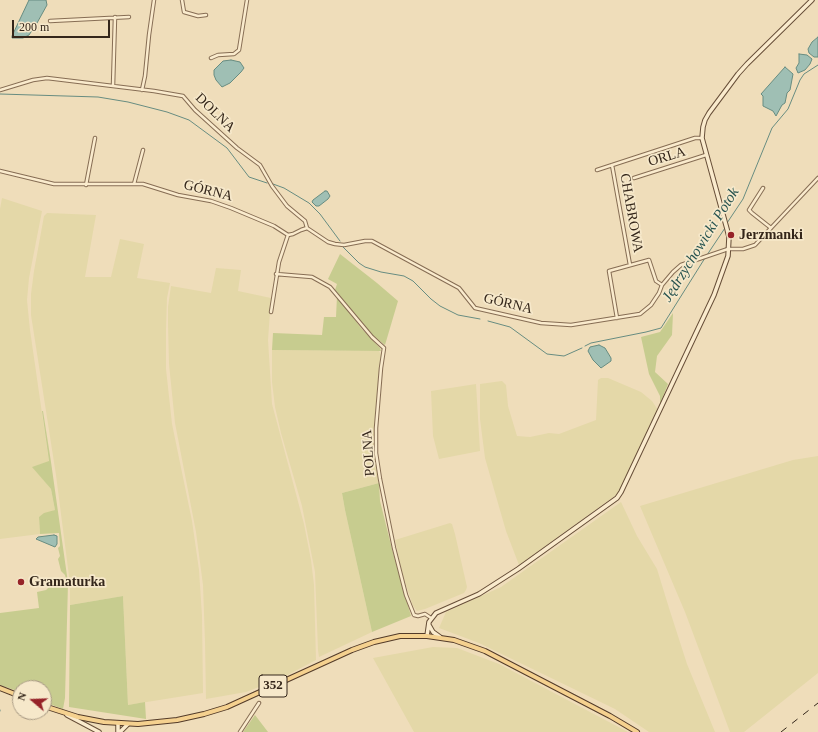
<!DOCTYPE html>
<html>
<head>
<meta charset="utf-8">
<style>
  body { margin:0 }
  #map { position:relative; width:818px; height:732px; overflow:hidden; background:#efddba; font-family:Georgia,serif }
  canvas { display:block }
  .north { position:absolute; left:12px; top:680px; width:40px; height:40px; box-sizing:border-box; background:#f6e8ca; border:1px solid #a89a84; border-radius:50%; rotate:289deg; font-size:11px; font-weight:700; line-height:16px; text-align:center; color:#34261a }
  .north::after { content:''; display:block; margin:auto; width:14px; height:18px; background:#962328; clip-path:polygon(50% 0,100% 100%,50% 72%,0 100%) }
  .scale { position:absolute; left:12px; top:20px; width:98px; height:18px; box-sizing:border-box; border:2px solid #34261a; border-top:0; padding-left:5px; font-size:12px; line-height:14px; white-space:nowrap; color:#34261a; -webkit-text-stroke:3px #f6e8ca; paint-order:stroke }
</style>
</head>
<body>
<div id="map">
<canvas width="818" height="732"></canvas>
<div class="north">N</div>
<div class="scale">200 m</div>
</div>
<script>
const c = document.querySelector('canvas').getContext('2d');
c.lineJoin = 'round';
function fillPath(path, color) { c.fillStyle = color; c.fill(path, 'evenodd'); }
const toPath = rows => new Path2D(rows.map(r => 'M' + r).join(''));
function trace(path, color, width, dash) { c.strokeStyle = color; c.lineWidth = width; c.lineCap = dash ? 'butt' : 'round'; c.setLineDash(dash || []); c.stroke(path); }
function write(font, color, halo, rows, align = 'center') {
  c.font = font + ' Georgia,serif'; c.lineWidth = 3.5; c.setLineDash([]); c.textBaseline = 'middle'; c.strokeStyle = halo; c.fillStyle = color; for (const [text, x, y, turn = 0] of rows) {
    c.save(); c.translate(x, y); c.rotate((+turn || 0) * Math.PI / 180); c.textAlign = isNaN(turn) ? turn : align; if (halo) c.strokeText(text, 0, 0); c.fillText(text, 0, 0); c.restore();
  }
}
fillPath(toPath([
  [2,198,42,211,29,278,27,300,30,330,49,462,33,467,51,489,55,510,39,517,40,534,0,539,0,209],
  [47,213,96,215,85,277,111,277,120,239,144,244,137,278,170,283,167,298,166,329,166,369,172,424,192,521,199,570,202,616,203,693,128,705,123,596,70,605,70,584,56,475,31,315,31,294,34,271,44,216],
  [216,268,241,270,238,291,271,298,268,340,272,404,304,524,311,560,314,585,316,660,280,679,246,692,206,699,205,642,203,585,196,532,175,423,169,364,168,324,168,307,171,286,211,293],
  [272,350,379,351,381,355,379,371,375,451,379,483,342,493,345,510,372,632,319,657,318,650,315,572,302,506,281,433,275,407,272,382],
  [601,378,608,378,641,392,652,401,658,410,620,490,616,495,587,516,519,565,506,531,485,458,480,419,480,384,502,381,506,385,508,406,517,436,530,437,549,433,559,434,596,420,598,380],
  [476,384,480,451,439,459,433,436,431,391],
  [818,456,818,673,744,732,730,732,685,612,640,506,793,460],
  [621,502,637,536,657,569,669,608,687,664,715,732,649,732,615,709,479,643,439,628,446,612,501,587],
  [450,523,452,524,455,534,467,587,466,590,464,593,425,609,417,611,413,606,402,573,395,540],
  [433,647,457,648,499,664,628,732,414,732,373,658]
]), '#e4d8a8');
fillPath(toPath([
  [340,254,377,283,398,301,385,345,370,333,335,290,337,284,328,279],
  [337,296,361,328,380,348,381,351,272,350,273,333,322,335,324,317,336,317],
  [673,313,672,335,657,356,655,372,668,384,660,404,660,396,649,374,641,337,660,332],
  [42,411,43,411,51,462,68,583,65,698,63,709,44,702,44,688,20,688,20,692,0,685,0,613,39,608,37,592,46,590,53,583,57,581,66,579,65,575,61,571,58,559,60,556,58,548,60,546,59,533,40,534,39,517,44,513,55,510,51,489,32,467,49,461],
  [379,483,380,501,392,549,411,616,372,632,345,510,342,493],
  [123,596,128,705,145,702,146,719,69,707,70,605],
  [255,715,268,732,243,732]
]), '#c7cc8f');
const water = toPath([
  [29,0,46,0,47,5,37,23,29,35,23,38,12,38,12,36,29,0],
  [818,37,818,57,814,57,809,53,808,49,812,42,818,37],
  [799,54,807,55,812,59,810,64,805,70,798,73,796,68,799,63,799,54],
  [231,60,240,62,244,68,241,72,230,83,222,87,216,80,214,75,214,70,223,61,231,60],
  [785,67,793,74,790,90,787,93,785,103,782,105,776,116,773,111,763,106,763,96,761,94,785,67],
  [325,191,327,191,330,196,328,199,319,206,316,206,312,202,313,200,325,191],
  [599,345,605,348,611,358,611,361,601,368,593,360,588,351,590,347,599,345],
  [54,535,57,536,57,544,55,547,36,539,38,537,54,535]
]);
fillPath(water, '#9fbfb4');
trace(water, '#678c81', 1);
trace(toPath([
  [0,94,98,97,128,102,167,112,189,120,227,148,249,177,267,183],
  [273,184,284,188,309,203,320,214,340,241],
  [727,223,743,199,772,128,788,109,800,80,804,74,818,65],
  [343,247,359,263,365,267,381,272,404,276,413,281,431,299,440,306,458,315,480,319],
  [707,255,725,228],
  [488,321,510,327,547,354,564,356,582,348],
  [585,346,591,343,646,332,661,328,705,258],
  [0,710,0,711]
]), '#678c81', 1);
const street = toPath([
  [182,0,184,12,198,16,206,15],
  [50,21,129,17],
  [211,58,218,55,234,54,239,50,247,0],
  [113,86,115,17],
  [0,90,33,80,47,78,154,91,183,96,195,110,237,148,260,165,272,186,287,206,305,221,307,228],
  [142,90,145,76,149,35,154,0],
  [612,165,630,265],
  [597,170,695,138,702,138],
  [0,171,54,184,143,184,178,195,211,201,231,208,274,226,288,235,293,234,301,230,307,228,328,242,335,244,344,245,365,241,372,241,459,288,475,308,541,323,571,325,640,314,651,305,659,293,662,285,673,272,681,265,728,249,743,249,755,245,818,178],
  [634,178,706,155],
  [134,184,143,150],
  [86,185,95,138],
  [763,188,749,210,752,213,771,228],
  [276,274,312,277,330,287,372,337,384,348,381,368,376,428,376,453,380,479,394,548,406,595,414,615,418,616,425,614,431,618],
  [271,312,279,262,288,235],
  [617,318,609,271,649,260,656,281,662,285],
  [240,732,259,703]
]);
const secondary = toPath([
  [429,625,433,632,440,637],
  [427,636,429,622,436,613,479,594,518,569,617,498,621,492,714,295,728,256,729,237,727,229,702,138,703,127,705,120,709,113,738,74,747,64,812,0],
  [67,715,99,732],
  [118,723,118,732],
  [120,732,128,724]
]);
const primary = toPath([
  [0,688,20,696],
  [44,706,78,717,104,722,138,724,177,720,204,714,227,707,352,650,374,642,400,636,427,636,454,640,485,651,610,716,637,732]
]);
trace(street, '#866d54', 4.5);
trace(secondary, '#674e38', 5.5);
trace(primary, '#533b29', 6);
trace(street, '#faebcd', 2.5);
trace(secondary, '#faebcd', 3.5);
trace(primary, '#f5d18f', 4);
trace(toPath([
  [781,732,818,703]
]), '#34261a', 1, [7, 7]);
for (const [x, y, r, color] of [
  [731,235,4,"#962328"],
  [21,582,4,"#962328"]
]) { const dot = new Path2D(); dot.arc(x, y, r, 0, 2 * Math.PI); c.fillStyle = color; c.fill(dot); trace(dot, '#f6e8ca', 1.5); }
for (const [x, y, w] of [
  [273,686,28]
]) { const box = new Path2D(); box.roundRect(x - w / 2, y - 11, w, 22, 3); c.fillStyle = '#f6e8ca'; c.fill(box); trace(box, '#34261a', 1); }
write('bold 13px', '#34261a', null, [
  ["352",273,686]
]);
write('14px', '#34261a', '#f6e8ca', [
  ["DOLNA",215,113,44],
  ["ORLA",667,157,-17],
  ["GÓRNA",208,191,14],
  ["CHABROWA",631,213,80],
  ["GÓRNA",508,304,13],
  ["POLNA",369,453,-94]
]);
write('bold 14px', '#34261a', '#f6e8ca', [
  ["Jerzmanki",739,235],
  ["Gramaturka",29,582]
], 'left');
write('italic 15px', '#285450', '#f6e8ca', [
  ["Jędrzychowicki Potok",701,245,-58]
]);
</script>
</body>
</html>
